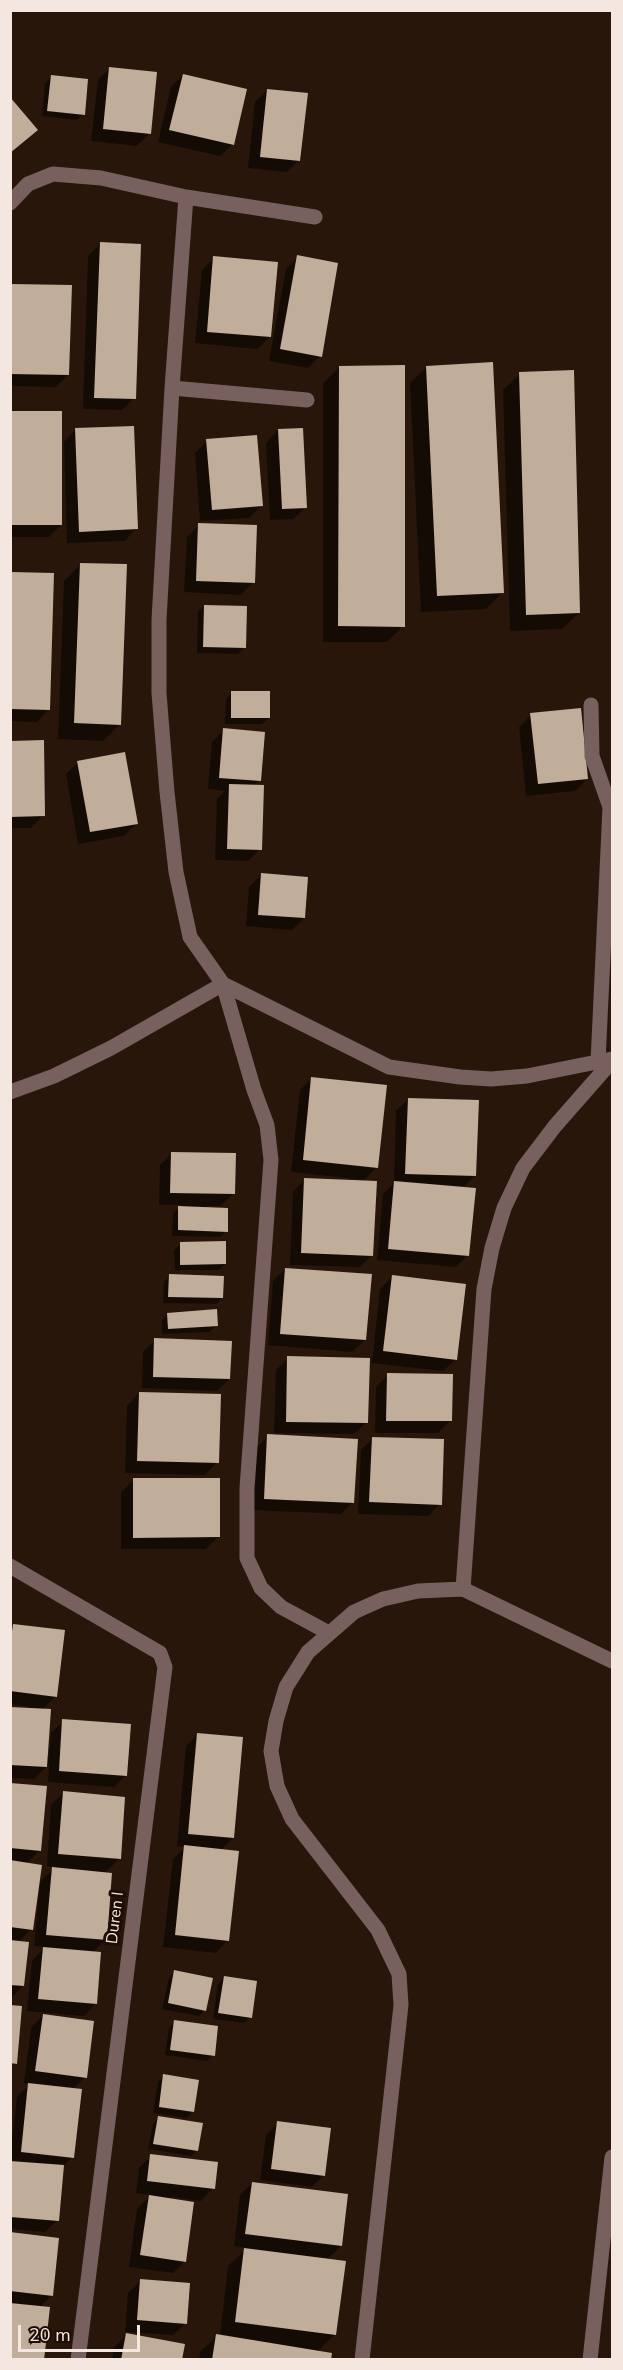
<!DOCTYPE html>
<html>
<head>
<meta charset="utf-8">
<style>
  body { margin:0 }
  #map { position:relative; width:623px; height:2370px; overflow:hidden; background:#28160b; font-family:"Nunito Sans",sans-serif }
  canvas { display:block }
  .frame { position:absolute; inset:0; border:12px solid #f4e7e0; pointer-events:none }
  .scale { position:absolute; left:18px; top:2325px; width:122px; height:27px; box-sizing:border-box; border:3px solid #f4e7e0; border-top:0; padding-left:8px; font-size:18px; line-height:21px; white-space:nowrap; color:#f4e7e0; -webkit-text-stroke:4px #1e0d04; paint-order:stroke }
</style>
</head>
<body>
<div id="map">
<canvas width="623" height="2370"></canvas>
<div class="frame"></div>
<div class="scale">20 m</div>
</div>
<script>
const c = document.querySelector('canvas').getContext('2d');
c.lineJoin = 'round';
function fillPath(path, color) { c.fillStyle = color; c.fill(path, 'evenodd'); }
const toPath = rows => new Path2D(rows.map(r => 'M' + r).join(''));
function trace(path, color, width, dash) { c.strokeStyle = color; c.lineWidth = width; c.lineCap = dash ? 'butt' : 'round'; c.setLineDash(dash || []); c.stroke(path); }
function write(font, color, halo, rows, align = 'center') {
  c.font = font + ' "Nunito Sans",sans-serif'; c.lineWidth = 6; c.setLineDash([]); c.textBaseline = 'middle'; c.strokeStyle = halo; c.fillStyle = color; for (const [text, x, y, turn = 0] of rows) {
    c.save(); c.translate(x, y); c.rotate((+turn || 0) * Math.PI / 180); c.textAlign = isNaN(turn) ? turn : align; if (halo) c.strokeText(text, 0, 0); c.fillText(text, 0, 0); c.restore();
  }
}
fillPath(toPath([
  [110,68,149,134,137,146,91,141,98,80],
  [183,75,233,144,220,156,158,142,171,87],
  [52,77,83,114,77,120,42,116,45,83],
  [267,90,299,160,287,172,248,168,255,102],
  [100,244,134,398,122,410,83,409,88,256],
  [298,257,320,356,308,368,269,361,286,269],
  [214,258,270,337,257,349,195,343,202,270],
  [10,286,68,375,56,387,10,386],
  [339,367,403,626,387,642,323,642,323,384],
  [427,367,502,593,486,609,421,612,410,383],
  [520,374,579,613,562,629,510,631,503,390],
  [12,413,61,525,49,537,10,537,10,414],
  [76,429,137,528,125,541,67,543,64,442],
  [278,430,306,507,293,519,270,520,266,443],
  [207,441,261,506,249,518,200,521,195,453],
  [199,525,253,582,241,595,184,592,187,537],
  [81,564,120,724,103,741,58,739,64,581],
  [12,573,49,709,37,722,10,721],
  [204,606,244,648,238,654,197,653,198,612],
  [232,693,269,718,262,724,225,724,226,699],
  [531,715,587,779,575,791,526,796,519,727],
  [224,730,259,780,253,786,260,849,248,861,215,860,217,798,225,791,208,789,212,742],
  [10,742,43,815,31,828,10,828],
  [78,762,136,824,124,836,78,844,66,774],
  [261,875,304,918,292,930,246,926,249,887],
  [312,1078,377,1167,364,1180,291,1172,300,1090],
  [408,1099,475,1176,462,1188,468,1255,456,1267,377,1260,383,1194,394,1183,396,1111],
  [172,1153,233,1194,221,1206,207,1206,206,1208,226,1231,220,1237,172,1236,173,1214,181,1205,159,1205,160,1165],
  [305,1179,372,1255,360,1267,290,1265,293,1192],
  [181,1244,225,1264,219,1270,175,1270,174,1250],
  [285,1269,365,1340,352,1352,268,1345,273,1281],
  [170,1276,222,1298,216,1304,163,1303,164,1282],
  [392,1277,456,1359,443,1371,372,1363,380,1289],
  [168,1314,216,1325,210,1332,162,1334,162,1320],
  [155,1340,229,1379,217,1391,142,1388,143,1352],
  [288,1358,367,1422,354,1434,274,1433,276,1370],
  [388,1375,450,1421,438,1433,375,1433,376,1387],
  [139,1393,217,1462,205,1475,125,1473,127,1406],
  [268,1436,353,1502,341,1514,253,1510,256,1448],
  [373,1438,440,1504,428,1516,358,1514,361,1450],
  [134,1480,218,1537,206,1549,121,1549,121,1492],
  [14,1625,56,1696,42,1710,46,1756,49,1756,51,1733,63,1721,126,1775,114,1787,48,1782,49,1764,34,1779,10,1778,10,1708,29,1709,29,1707,10,1704,10,1628],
  [198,1734,233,1838,220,1851,228,1940,216,1953,163,1947,173,1859,185,1847,177,1846,186,1746],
  [10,1785,40,1850,26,1864,31,1929,19,1942,23,1986,11,1998],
  [63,1793,119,1859,104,1874,105,1940,92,1953,96,2003,84,2016,27,2011,32,1961,45,1947,34,1946,40,1882,55,1867,47,1866,51,1805],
  [175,1971,205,2010,199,2016,162,2009,169,1978],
  [224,1978,250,2017,244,2023,213,2019,218,1984],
  [43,2015,85,2077,73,2089,73,2157,62,2167,57,2220,45,2232,10,2229,10,2155,17,2097,30,2084,24,2083,31,2028],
  [175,2022,213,2055,207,2061,165,2055,169,2028],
  [164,2076,193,2111,187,2118,153,2113,158,2082],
  [159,2117,197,2150,191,2156,148,2149,153,2124],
  [278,2123,324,2175,312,2187,260,2180,266,2135],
  [151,2156,213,2188,201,2201,171,2197,185,2261,173,2273,129,2267,137,2209,151,2195,136,2193,139,2168],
  [252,2183,341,2246,327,2260,335,2334,317,2352,330,2360,199,2360,200,2352,217,2336,220,2336,228,2266,247,2248,234,2246,240,2195],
  [10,2234,52,2295,39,2308,10,2360],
  [140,2281,186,2323,173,2335,125,2332,128,2293],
  [127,2335,181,2360,112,2360,114,2347]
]), '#0007');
fillPath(toPath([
  [109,67,157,72,151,134,103,129],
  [183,74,247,89,234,145,169,130],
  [51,75,88,79,85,115,47,111],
  [267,89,308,93,300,161,260,157],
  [10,97,38,130,10,153],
  [100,242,141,244,136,399,94,398],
  [297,255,338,263,322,357,280,349],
  [213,256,278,262,271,337,207,332],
  [10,284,72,285,69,375,10,374],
  [493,362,504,593,437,596,426,366],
  [405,365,405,627,338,626,339,366],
  [574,370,580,613,526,615,519,372],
  [12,411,62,411,62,525,12,525],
  [134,426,138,529,79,532,75,428],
  [303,428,307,508,282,509,278,429],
  [257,435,263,506,212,510,206,439],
  [198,523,257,525,255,583,196,581],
  [80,563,127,564,121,725,74,723],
  [11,572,54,573,50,710,10,709],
  [204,605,247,606,246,648,203,647],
  [231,691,270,691,270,718,231,718],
  [581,708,588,779,538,784,530,713],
  [223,728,265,732,261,781,219,778],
  [44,740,45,816,10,817,10,741],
  [125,752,138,824,90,832,77,761],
  [229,784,264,785,262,850,227,849],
  [261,873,308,877,305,918,258,915],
  [311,1077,387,1085,378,1168,303,1160],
  [408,1098,479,1100,476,1176,405,1174],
  [171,1152,236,1153,235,1194,170,1193],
  [304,1178,377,1181,373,1256,301,1253],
  [394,1181,476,1188,469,1256,388,1249],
  [178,1206,228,1208,228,1232,178,1230],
  [226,1241,226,1264,180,1265,180,1242],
  [285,1268,372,1274,366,1340,280,1334],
  [169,1274,224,1276,223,1298,168,1297],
  [392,1275,466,1284,457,1360,383,1351],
  [217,1309,218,1326,168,1329,167,1313],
  [154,1338,232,1341,230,1379,153,1377],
  [287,1356,370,1358,368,1423,286,1422],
  [387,1373,453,1374,452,1421,386,1421],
  [139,1392,221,1394,219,1463,137,1461],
  [267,1434,358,1439,354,1503,264,1499],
  [372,1437,444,1439,442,1505,369,1502],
  [133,1478,220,1478,220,1537,133,1538],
  [13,1624,65,1630,57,1697,10,1691,10,1646],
  [10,1707,51,1709,47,1767,10,1765],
  [62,1719,131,1724,127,1776,59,1771],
  [197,1733,243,1737,234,1838,188,1834],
  [10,1783,47,1786,41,1851,10,1848],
  [63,1791,125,1797,121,1859,58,1854],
  [184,1845,239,1851,229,1941,175,1935],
  [10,1860,42,1865,33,1930,10,1927],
  [52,1867,112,1873,107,1940,46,1935],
  [10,1940,29,1942,24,1986,10,1985],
  [43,1947,101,1952,97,2004,38,1999],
  [174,1970,213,1978,206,2011,168,2003],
  [224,1976,257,1981,252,2018,218,2013],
  [10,2005,22,2006,17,2064,10,2063],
  [43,2014,94,2021,87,2078,35,2071],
  [174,2020,218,2026,215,2056,170,2050],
  [163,2074,199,2080,194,2112,159,2107],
  [28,2083,82,2089,74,2158,21,2152],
  [158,2116,203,2123,198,2151,153,2144],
  [277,2121,331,2128,325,2176,271,2169],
  [150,2154,218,2162,215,2189,147,2181],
  [10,2161,64,2165,59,2221,10,2217],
  [252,2182,348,2194,342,2246,245,2234],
  [149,2195,194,2202,186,2262,140,2255],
  [10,2232,59,2238,53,2296,10,2291],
  [244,2248,346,2261,336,2335,235,2322],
  [140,2279,190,2283,187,2324,137,2320],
  [10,2303,50,2307,44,2360,10,2360],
  [126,2333,185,2344,182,2360,121,2360],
  [216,2334,332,2353,331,2360,212,2360]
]), '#c0ad9a');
trace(toPath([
  [591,705,592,756,610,807,598,1062]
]), '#77605e', 15);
trace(toPath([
  [186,197,172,388,159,620,159,693,167,792,176,872,190,937,223,984,254,1090,267,1125,271,1160,247,1488,247,1558,261,1588,281,1607,329,1633],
  [10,203,28,184,53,174,101,178,186,197,315,217],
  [172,388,307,400],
  [10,1092,54,1076,111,1048,223,984,389,1067,460,1077,491,1079,527,1076,612,1059],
  [10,1566,160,1653,165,1667,78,2360],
  [463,1589,484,1289,492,1248,504,1208,523,1168,555,1126,612,1061],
  [362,2360,401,2005,399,1974,378,1930,292,1819,277,1786,271,1751,276,1721,286,1687,308,1652,354,1612,383,1599,418,1591,463,1589,612,1661],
  [590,2360,612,2157]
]), '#77605e', 15);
write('16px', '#f4e7e0', '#1e0d04', [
  ["Duren I",116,1918,-83]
]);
</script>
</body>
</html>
